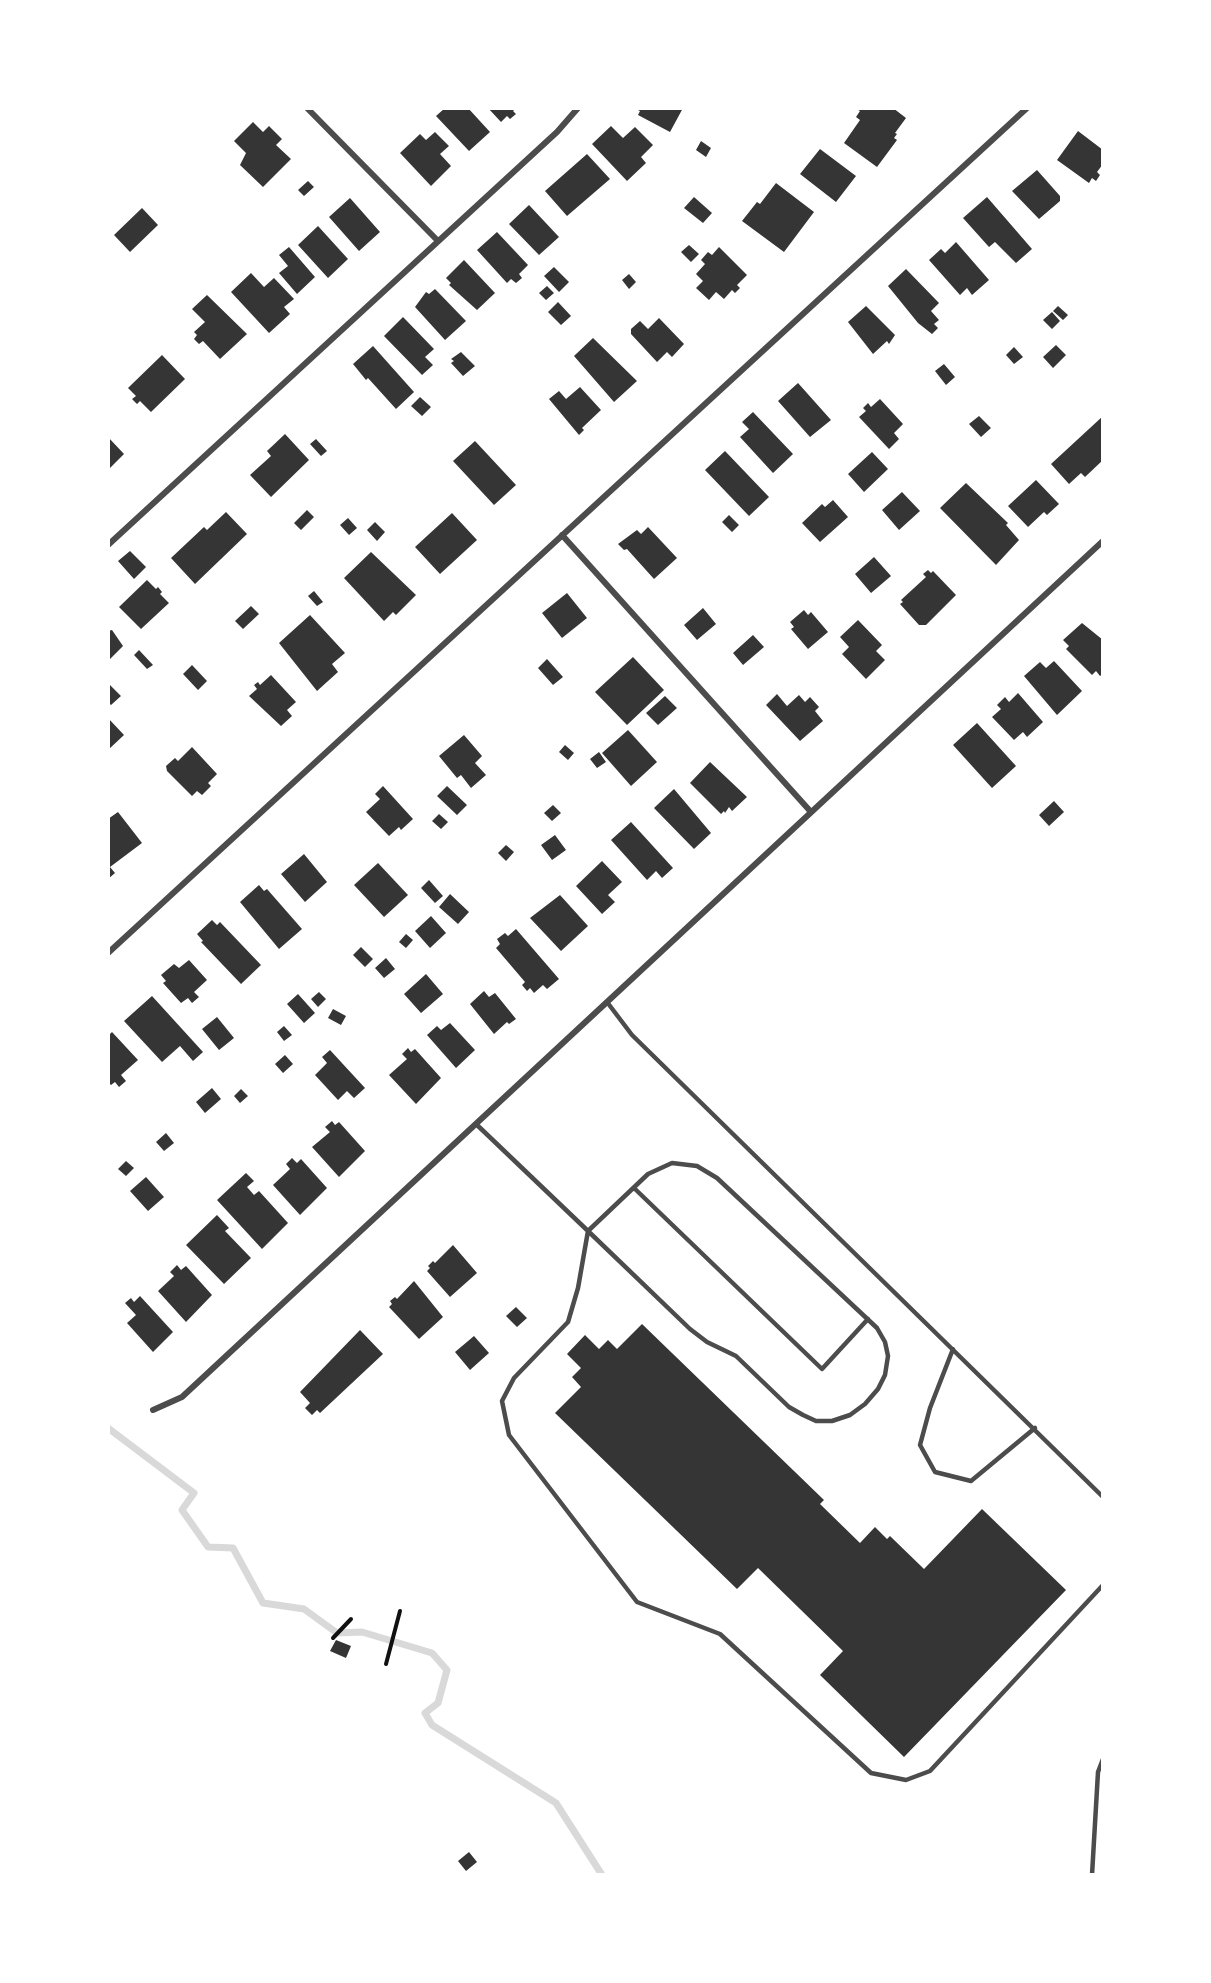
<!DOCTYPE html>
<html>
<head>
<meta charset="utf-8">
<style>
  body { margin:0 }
  #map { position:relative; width:1211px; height:1983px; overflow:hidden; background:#fff; font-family:"Source Serif 4",serif }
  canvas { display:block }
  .frame { position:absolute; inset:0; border:110px solid #fff; pointer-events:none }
</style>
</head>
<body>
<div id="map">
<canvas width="1211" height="1983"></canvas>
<div class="frame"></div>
</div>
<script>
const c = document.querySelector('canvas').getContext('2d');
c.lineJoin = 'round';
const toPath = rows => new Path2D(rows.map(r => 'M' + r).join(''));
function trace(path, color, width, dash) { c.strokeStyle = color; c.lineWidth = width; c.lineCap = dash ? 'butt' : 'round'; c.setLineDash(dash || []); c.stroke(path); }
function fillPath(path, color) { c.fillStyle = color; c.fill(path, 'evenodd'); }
trace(toPath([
  [108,1428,194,1493,182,1510,208,1547,233,1548,263,1603,304,1609,337,1633,362,1632,432,1653,447,1670,438,1703,425,1713,432,1725,556,1803,602,1875]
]), '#d9d9d9', 7);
fillPath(toPath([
  [445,108,468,108,490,132,469,151,436,116],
  [488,108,516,108,513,111,516,114,510,119,507,116,501,122],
  [634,108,683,108,670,132,638,115,640,111],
  [855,108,893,108,906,118,895,133,897,134,894,138,897,140,877,167,844,143,860,120,856,117,860,111],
  [253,122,263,132,269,126,282,139,276,145,291,159,263,187,240,165,246,153,234,141],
  [611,126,623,138,635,127,653,145,641,157,646,163,627,181,592,144],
  [1078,131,1103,150,1103,164,1097,172,1100,175,1096,181,1092,178,1089,183,1057,160],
  [435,132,449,146,440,154,451,166,431,186,400,153,420,134,426,140],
  [701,141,711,148,706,157,696,150],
  [820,149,856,176,836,202,800,174],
  [587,154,610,179,567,216,545,191],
  [1037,170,1060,196,1060,201,1039,219,1012,191],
  [308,181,314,187,304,196,298,190],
  [776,183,814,212,784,252,742,221,757,202,760,204],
  [694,197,712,213,703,223,684,208],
  [987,197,1032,249,1016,263,995,242,989,247,963,218],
  [350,198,380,232,359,251,329,217],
  [529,205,559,237,539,255,509,224],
  [142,208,158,225,130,252,114,235],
  [318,226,348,259,328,278,298,245],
  [497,232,528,265,519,274,522,278,516,283,511,279,507,283,477,250],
  [956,242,989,280,972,295,967,288,960,295,929,260,941,249,945,253],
  [689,245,699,254,691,262,681,252],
  [289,247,315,277,297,294,279,273,288,266,279,255],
  [719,247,747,275,737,285,740,288,735,293,732,290,724,299,716,292,709,300,696,288,703,281,696,274,705,264,701,260,708,252,712,255],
  [464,260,495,293,477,310,449,285,451,283,446,278],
  [554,267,569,282,559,292,544,276],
  [906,269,939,303,931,311,939,320,934,324,938,328,932,334,918,323,888,286],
  [251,273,264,287,274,278,294,299,284,307,290,314,269,333,231,292],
  [629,274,636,282,629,289,622,280],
  [547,286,554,293,546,300,539,293],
  [435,289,466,321,445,340,415,307,426,292,429,294],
  [207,295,247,334,220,359,203,341,199,344,194,339,197,335,194,332,205,322,192,309],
  [558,302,571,316,561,325,548,312],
  [866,306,895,335,889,344,887,341,873,354,848,322],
  [1058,306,1068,315,1063,320,1053,311],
  [1052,312,1060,321,1052,329,1043,320],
  [403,317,434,349,425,357,433,365,422,375,384,336],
  [659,318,684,344,672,357,667,352,657,362,631,334,631,329,640,321,648,329],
  [593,338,637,381,614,402,574,356],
  [1056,345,1066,355,1053,368,1043,357],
  [373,346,414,392,396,409,368,378,366,380,353,364],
  [1014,347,1023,357,1014,364,1006,355],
  [461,352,475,366,463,376,451,363,454,361,451,359],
  [162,355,185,379,151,412,140,401,137,404,132,399,136,396,128,388],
  [944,364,955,377,946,385,935,371],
  [798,383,831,420,810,437,778,401],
  [580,387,601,410,582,428,584,430,579,435,549,399,559,391,566,399],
  [420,397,431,407,422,416,411,406],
  [880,399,903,424,894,433,899,439,889,449,859,417,866,411,863,408,868,403,871,407],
  [753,412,793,454,773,473,740,437,749,429,742,422],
  [979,416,991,428,981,437,969,424],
  [1103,416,1103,460,1085,477,1081,473,1069,484,1051,464],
  [285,434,309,460,271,497,250,475,271,456,267,451],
  [108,437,124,454,108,470],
  [316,439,327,451,321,456,310,444],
  [475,441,516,485,494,505,453,461],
  [725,451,769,497,749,516,705,470],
  [872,452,888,469,864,492,848,474],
  [1036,480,1059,504,1047,515,1044,512,1028,527,1008,506],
  [966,483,1008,523,1006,525,1019,540,996,565,940,508],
  [902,492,920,511,899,530,882,510],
  [833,500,848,517,820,542,802,523,822,504,825,507],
  [307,510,314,517,301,530,294,523],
  [226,512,247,534,195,584,171,558,204,527,207,530],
  [452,513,477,540,440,574,415,547],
  [729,515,739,525,732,532,722,522],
  [348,518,357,528,349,535,340,525],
  [375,522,385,532,377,541,367,530],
  [648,527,677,558,654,579,627,549,624,550,618,544,637,530,641,534],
  [130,551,146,567,134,579,118,561],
  [371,552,416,595,396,615,393,612,384,621,344,578],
  [874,557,891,576,871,593,855,574],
  [928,570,931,573,933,571,956,595,926,625,919,625,900,604,903,602,901,600,926,577,923,574],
  [147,580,156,589,158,587,162,592,160,594,169,603,141,629,119,607],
  [314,591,323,602,317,606,308,596],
  [567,593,587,618,562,638,542,613],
  [251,606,259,614,243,629,235,621],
  [703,608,716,624,697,640,684,625],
  [804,610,808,615,811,612,828,632,808,649,791,629,794,627,790,622],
  [310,615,345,653,332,664,338,672,317,691,279,643],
  [858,620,882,645,876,651,885,660,866,679,842,654,849,647,840,637],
  [1082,623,1103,640,1103,674,1100,676,1096,671,1092,675,1066,649,1069,646,1063,640],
  [112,630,123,646,108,661,108,631],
  [753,635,764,647,743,665,733,653],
  [139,650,153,665,147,669,134,655],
  [633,657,664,690,627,725,595,692],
  [547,659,563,677,553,685,538,668],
  [1054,661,1082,691,1057,715,1024,676,1040,662,1046,668],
  [192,665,207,681,198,690,183,674],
  [271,675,296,702,287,710,292,716,281,726,249,696,257,689,254,685,258,682,260,685],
  [110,685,121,696,111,705,108,702,108,687],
  [1018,693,1043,722,1027,737,1023,732,1014,740,992,717,1001,709,997,705,1005,697,1009,702],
  [777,694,787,706,799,695,805,702,810,697,819,707,815,711,823,721,800,741,766,705],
  [665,696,677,708,658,725,646,713],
  [108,718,124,735,108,750],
  [977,723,1016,766,992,788,953,745],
  [628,730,657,762,631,786,602,753],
  [464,735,482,756,475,763,486,775,471,788,461,775,457,778,439,756],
  [565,745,574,753,568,760,559,752],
  [192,747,217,774,208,783,211,786,202,795,197,791,192,796,167,771,166,766,175,758,178,761],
  [599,752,606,762,597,768,590,759],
  [710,762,747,797,732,811,729,807,725,813,724,811,721,814,690,783],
  [383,786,413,819,401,830,399,827,389,836,366,812,380,799,375,794],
  [447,786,467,805,457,815,437,796],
  [674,789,711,833,694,849,654,808],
  [1054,801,1064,812,1049,826,1039,815],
  [553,805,561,813,552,821,544,813],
  [118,812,142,843,110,867,115,873,108,879,108,819],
  [439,814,448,822,441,829,432,821],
  [631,822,673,868,662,878,656,871,647,880,611,840],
  [555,835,566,850,552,860,541,845],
  [506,845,514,852,506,861,498,853],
  [304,854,327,882,305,902,281,874],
  [602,861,622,882,608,895,615,902,602,914,576,886],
  [378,863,408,895,384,917,354,885],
  [429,880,443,896,435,903,421,888],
  [259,885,264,891,267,889,302,929,279,949,240,902],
  [450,894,469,912,458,924,439,907],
  [560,895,588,926,561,951,530,918],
  [431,916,446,933,430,948,415,931],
  [212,920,217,925,220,922,261,965,241,984,201,942,203,941,197,934],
  [516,929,559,979,547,989,543,985,534,993,530,988,527,991,522,985,525,982,496,948,500,944,497,939,505,933,508,936],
  [406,934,413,940,406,948,399,942],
  [361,947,373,959,365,967,353,955],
  [386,958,395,969,384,978,375,968],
  [189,960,207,980,194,992,199,997,192,1003,188,998,181,1003,163,983,166,981,161,975,174,964,179,968],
  [426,974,443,994,421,1013,404,994],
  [484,991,489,997,495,993,516,1019,509,1024,507,1022,494,1034,470,1004],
  [319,992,326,999,318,1007,311,999],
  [298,994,315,1013,304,1023,287,1004],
  [152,996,203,1052,193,1061,180,1046,162,1062,124,1021],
  [333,1009,346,1016,341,1025,328,1018],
  [217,1017,234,1038,219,1050,202,1029],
  [450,1023,475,1050,456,1068,427,1035,437,1026,441,1030],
  [284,1026,292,1035,284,1041,277,1032],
  [112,1032,138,1060,121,1075,126,1081,119,1087,115,1082,111,1085,108,1082,108,1036],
  [408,1048,411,1052,415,1049,441,1078,416,1104,389,1075,407,1059,402,1054],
  [330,1050,365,1088,354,1098,347,1091,338,1100,315,1075,327,1063,322,1057],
  [285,1055,293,1064,283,1073,275,1064],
  [212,1088,221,1099,205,1113,196,1102],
  [241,1089,248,1096,240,1103,234,1096],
  [332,1121,335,1125,339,1122,365,1151,339,1177,312,1147,330,1132,325,1127],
  [166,1133,174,1143,164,1151,156,1142],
  [292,1158,297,1163,301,1159,327,1188,300,1215,273,1185,290,1169,286,1164],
  [126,1161,134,1168,126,1176,118,1169],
  [246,1173,254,1181,247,1187,254,1195,259,1191,288,1223,262,1249,217,1200],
  [146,1177,164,1197,148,1211,130,1191],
  [217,1215,229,1228,225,1231,251,1258,224,1284,186,1245],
  [453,1245,477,1273,450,1297,427,1271,430,1268,428,1266,433,1261,435,1263],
  [177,1265,181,1270,186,1266,212,1295,186,1322,158,1291,174,1276,170,1272],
  [414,1281,443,1317,419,1339,389,1307,392,1304,390,1301,395,1297,397,1299],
  [140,1296,173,1332,153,1352,127,1323,136,1315,125,1303,131,1298,134,1302],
  [516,1307,527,1318,517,1327,506,1316],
  [642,1324,824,1500,820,1504,860,1543,875,1527,887,1539,890,1536,924,1569,982,1509,1066,1590,904,1757,820,1675,843,1651,758,1568,737,1589,555,1413,581,1387,572,1377,581,1368,567,1354,585,1335,599,1349,608,1340,617,1349],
  [360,1330,383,1354,320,1413,317,1410,312,1415,305,1408,310,1403,300,1392],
  [474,1336,489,1353,470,1370,455,1352],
  [336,1640,351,1646,346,1658,330,1651],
  [469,1852,477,1862,466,1871,458,1861]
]), '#353535');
trace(toPath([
  [333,1638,351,1619],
  [386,1664,400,1611]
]), '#111', 4);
trace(toPath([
  [607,1002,632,1035,1103,1497],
  [476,1124,588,1231,690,1329,707,1342,736,1356,789,1407,803,1415,816,1421,832,1421,850,1415,865,1404,878,1389,885,1375,888,1356,885,1342,877,1328,717,1178,697,1166,672,1163,648,1174,588,1231,578,1288,568,1322,514,1378,502,1401,509,1435,637,1602,720,1634,871,1773,906,1780,930,1771,1103,1585],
  [634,1188,822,1369,868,1319],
  [953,1349,930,1408,920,1445,935,1472,971,1481,1035,1428],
  [1092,1875,1098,1772,1103,1759]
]), '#4c4c4c', 4.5);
trace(toPath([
  [307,108,438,241],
  [562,535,811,812],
  [108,545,557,132,578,108],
  [108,953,1027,108],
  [153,1410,182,1397,1103,541]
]), '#4c4c4c', 6);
</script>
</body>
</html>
